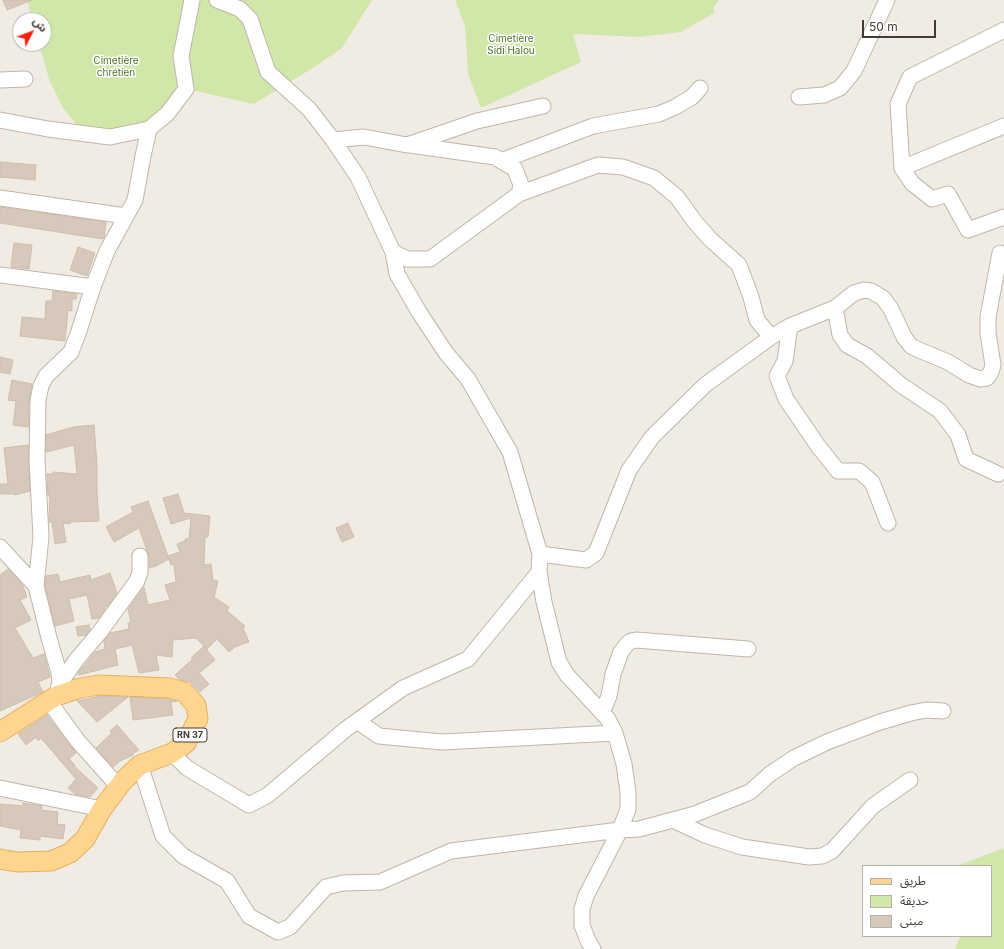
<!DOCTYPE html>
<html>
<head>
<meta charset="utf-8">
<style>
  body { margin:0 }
  #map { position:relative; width:1004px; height:949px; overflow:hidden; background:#f1ece3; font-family:Inter,"Noto Sans Arabic",sans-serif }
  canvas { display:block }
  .legend { position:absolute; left:862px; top:865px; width:130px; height:72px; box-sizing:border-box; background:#fff; border:1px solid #b4b1ad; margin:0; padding:5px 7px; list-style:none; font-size:12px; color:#433b33 }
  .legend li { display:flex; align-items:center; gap:8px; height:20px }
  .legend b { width:20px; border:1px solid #b4b1ad }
  .north { position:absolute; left:12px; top:12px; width:40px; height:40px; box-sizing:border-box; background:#fff; border:1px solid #b4b1ad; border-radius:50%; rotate:48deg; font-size:11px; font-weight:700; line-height:16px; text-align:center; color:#433b33 }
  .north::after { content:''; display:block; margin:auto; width:14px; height:18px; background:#fb1f11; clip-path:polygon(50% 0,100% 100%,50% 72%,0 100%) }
  .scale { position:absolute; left:862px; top:20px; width:74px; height:18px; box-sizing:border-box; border:2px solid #433b33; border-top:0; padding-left:5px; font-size:12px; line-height:14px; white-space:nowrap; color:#433b33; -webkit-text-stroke:3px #fff; paint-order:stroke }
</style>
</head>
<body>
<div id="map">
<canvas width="1004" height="949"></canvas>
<ul class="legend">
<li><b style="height:5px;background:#fed58f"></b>طريق</li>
<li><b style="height:11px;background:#d1e7aa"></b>حديقة</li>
<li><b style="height:11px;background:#d6c9bb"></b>مبنى</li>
</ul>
<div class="north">ش</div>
<div class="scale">50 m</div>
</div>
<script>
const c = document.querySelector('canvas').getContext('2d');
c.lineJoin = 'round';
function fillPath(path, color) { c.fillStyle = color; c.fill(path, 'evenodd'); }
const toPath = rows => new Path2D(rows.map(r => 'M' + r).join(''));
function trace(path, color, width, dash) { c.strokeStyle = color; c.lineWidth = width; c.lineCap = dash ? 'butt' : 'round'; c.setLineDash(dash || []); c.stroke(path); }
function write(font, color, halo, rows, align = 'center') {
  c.font = font + ' Inter,sans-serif'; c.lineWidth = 3; c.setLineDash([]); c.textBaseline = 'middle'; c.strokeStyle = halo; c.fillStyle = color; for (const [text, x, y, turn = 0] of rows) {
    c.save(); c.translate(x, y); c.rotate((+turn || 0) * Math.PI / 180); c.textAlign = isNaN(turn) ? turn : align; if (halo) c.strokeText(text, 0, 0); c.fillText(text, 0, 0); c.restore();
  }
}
fillPath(toPath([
  [27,0,372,0,342,48,316,66,254,104,186,89,149,129,84,134,63,108,49,79,39,44,44,44,44,20,32,20],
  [455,0,719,0,714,6,714,13,681,32,639,37,573,34,581,62,481,108,468,74,465,26],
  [1004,848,1004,949,955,949,960,936,991,936,991,866,957,866]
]), '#d1e7aa');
const building = toPath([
  [3,0,32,0,7,10,3,0],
  [0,162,36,165,35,180,0,177,0,162],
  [0,207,106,222,104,238,103,239,0,223,0,207],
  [14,243,32,245,29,269,11,267,14,243],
  [78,247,95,253,87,276,70,270,78,247],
  [53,291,77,294,76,299,72,299,72,311,68,310,65,341,20,336,22,317,45,319,46,301,52,301,53,291],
  [0,357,13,360,10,374,0,372,0,357],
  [12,380,32,384,28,409,29,409,29,427,13,425,16,401,8,400,12,380],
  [94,425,97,465,97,492,99,521,70,522,70,524,63,523,66,542,55,544,52,522,49,522,50,496,48,496,47,474,53,474,53,472,77,474,74,445,46,452,46,435,73,427,94,425],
  [28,445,30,491,15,495,15,494,0,494,0,484,8,484,4,448,28,445],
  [178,494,184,513,210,516,208,537,205,537,204,565,211,564,213,580,218,581,214,597,229,607,227,611,245,626,243,628,249,642,235,647,229,652,217,639,207,649,204,646,215,660,199,673,209,684,200,692,189,681,188,682,179,679,175,675,194,658,191,658,204,646,196,638,173,640,172,657,156,655,159,670,139,673,132,645,115,649,118,665,79,675,78,673,95,652,105,649,104,641,110,633,129,629,128,623,131,622,128,609,144,587,148,605,170,600,165,585,176,582,174,564,171,565,168,556,180,552,177,544,185,541,185,539,189,539,191,518,171,524,163,498,178,494],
  [148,501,169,559,156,566,149,568,149,556,139,528,114,542,106,527,133,512,131,507,148,501],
  [348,523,354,537,342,542,336,528,348,523],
  [8,569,22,584,27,597,20,600,31,620,15,628,33,658,44,654,50,677,38,682,43,692,0,711,0,575,8,569],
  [110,573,117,593,108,606,105,607,105,609,99,618,92,619,87,595,69,599,74,621,55,626,45,585,46,576,58,574,60,582,90,575,91,580,110,573],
  [89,625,90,630,86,635,78,636,76,627,89,625],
  [100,696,128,697,97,722,77,701,100,696],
  [130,697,168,699,177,701,171,702,173,715,133,720,130,697],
  [47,715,76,753,69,759,75,765,74,766,98,788,90,797,75,794,68,788,76,779,41,738,38,741,36,737,26,745,18,734,47,715],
  [117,725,139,750,133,753,133,755,120,761,113,767,96,748,112,733,110,731,117,725],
  [23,803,42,806,41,810,58,812,57,824,65,825,63,839,40,836,40,840,20,838,21,830,0,826,0,804,23,806,23,803]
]);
fillPath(building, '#d6c9bb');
trace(building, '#cebdab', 1);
const minor = toPath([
  [217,0,240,9,250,19,268,72,309,109,333,140,358,177,393,252,397,274,419,312,446,353,468,379,510,452,540,554,539,572,544,602,559,662,567,675,608,719,615,733,624,764,628,792,628,809,620,830,586,896,582,909,582,925,588,941,593,949],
  [0,80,25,79],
  [799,97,824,95,840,88,854,71,887,0],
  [0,120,48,129,110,137,149,129,167,114,186,89,181,56,192,0],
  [1004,126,902,168,912,183,932,199,948,194,968,230,1004,217],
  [333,140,364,137,407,145,477,121,543,106],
  [410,145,495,157,515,169,521,185,519,194],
  [501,161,593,126,659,114,675,107,692,97,700,88],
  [902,168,898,104,910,77,1004,30],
  [0,198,126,216],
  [393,252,407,259,430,259,519,194,598,165,623,167,654,178,677,197,695,222,710,239,739,265,751,297,757,320,771,337],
  [0,275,93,287],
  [835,308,854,293,864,290,871,291,883,298,891,309,904,337,911,346,919,350,948,362,969,375,980,379,987,378,991,372,993,365,988,333,988,317,1000,253],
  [790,326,785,361,777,376,786,399,818,446,838,471,859,471,872,482,888,523],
  [0,547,36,586],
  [540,554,586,560,596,553,629,470,652,437,705,385,771,337,790,326,835,308,840,335,847,345,867,356,901,385,940,411,958,435,966,459,998,474],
  [60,683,77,659,99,633,137,581,140,572,140,556],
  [56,696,60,683,59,673,49,638,36,586,41,537,37,460,38,400,41,386,46,376,71,352,78,334,93,287,107,251,135,200,143,156,149,129],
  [48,700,77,740,118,786],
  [602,713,609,696,613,674,621,652,627,644,631,641,636,640,748,649],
  [357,721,379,736,442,742,615,733],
  [172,753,187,768,249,805,268,795,346,729,403,688,468,659,539,572],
  [140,765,163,836,183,856,227,881,249,916,278,932,290,927,326,887,343,883,380,882,451,851,620,830,639,829,695,814,750,792,770,774,794,758,827,742,880,722,911,713,926,710,943,711],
  [0,788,102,809],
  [673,820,705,835,742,847,809,857,822,856,832,851,873,806,910,780]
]);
const major = toPath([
  [0,732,56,696,80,688,99,685,170,688,184,692,196,705,198,719,186,743,172,753,140,765,123,781,102,809,85,839,70,853,51,861,17,862,0,859]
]);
trace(minor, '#c0b5a8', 17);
trace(major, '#e3b05f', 21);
trace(minor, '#fff', 15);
trace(major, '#fed58f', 19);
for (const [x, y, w] of [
  [190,735,34]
]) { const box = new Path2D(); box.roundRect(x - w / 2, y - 7, w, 14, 3); c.fillStyle = '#fff'; c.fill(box); trace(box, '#433b33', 1); }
write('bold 9px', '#433b33', null, [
  ["RN 37",190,735]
]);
write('10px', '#4b7427', '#fff', [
  ["Cimetière",511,39],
  ["Sidi Halou",511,51],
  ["Cimetière",116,61],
  ["chrétien",116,73]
]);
</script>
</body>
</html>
